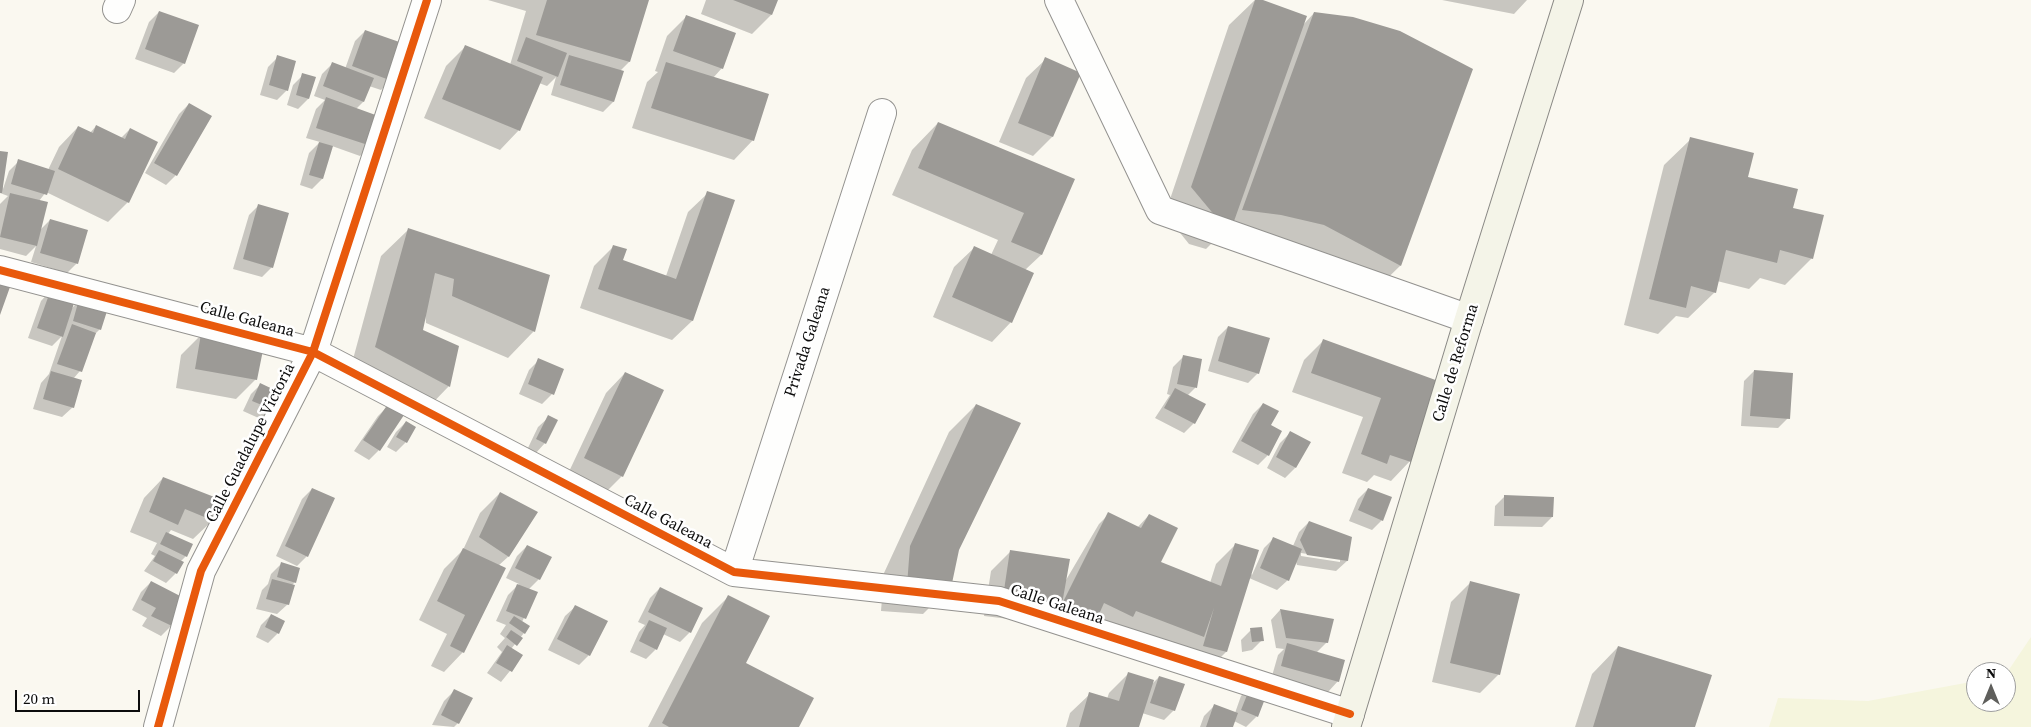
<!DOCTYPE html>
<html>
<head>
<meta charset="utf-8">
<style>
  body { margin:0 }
  #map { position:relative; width:2031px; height:727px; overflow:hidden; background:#faf8f0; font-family:"Source Serif 4",serif }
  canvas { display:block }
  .north { position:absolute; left:1966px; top:662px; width:50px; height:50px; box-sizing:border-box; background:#fff; border:1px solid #9e9e9e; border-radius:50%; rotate:0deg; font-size:14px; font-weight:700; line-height:20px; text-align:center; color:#0c0c0c }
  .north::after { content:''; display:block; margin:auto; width:18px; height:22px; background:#5f5f5c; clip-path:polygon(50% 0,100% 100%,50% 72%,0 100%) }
  .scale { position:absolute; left:15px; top:690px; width:125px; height:22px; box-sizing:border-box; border:2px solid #0c0c0c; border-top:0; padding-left:6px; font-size:15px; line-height:18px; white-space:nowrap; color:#0c0c0c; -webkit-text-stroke:4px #fff; paint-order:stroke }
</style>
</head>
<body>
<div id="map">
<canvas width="2031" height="727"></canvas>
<div class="north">N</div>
<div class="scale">20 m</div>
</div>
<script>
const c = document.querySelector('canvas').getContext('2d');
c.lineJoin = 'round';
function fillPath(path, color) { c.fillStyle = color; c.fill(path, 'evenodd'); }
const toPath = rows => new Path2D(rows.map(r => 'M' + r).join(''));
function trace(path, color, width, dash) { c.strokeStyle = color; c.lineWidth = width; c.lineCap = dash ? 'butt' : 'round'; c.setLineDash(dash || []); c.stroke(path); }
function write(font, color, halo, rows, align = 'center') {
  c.font = font + ' "Source Serif 4",serif'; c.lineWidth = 5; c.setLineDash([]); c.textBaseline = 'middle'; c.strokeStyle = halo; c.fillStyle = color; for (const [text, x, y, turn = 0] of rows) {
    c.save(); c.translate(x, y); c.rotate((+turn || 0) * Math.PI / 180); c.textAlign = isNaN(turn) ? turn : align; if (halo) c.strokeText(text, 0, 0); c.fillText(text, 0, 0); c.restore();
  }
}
fillPath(toPath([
  [2031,637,2031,727,1769,727,1778,698,1868,701,1976,681,1976,702,2006,702,2006,674]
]), '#f5f5dd');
fillPath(toPath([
  [488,0,647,0,629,62,620,71,613,102,603,112,551,95,556,77,547,86,539,83,519,130,500,150,424,118,446,66,466,46,510,65,526,11],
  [706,0,777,0,771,15,752,34,701,14],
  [1255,0,1259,0,1303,25,1314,13,1471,70,1400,266,1368,297,1214,241,1206,249,1189,244,1165,214,1229,25],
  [1442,0,1527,0,1514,14],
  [159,12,184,63,174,73,135,59,149,22],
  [686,17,722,68,713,78,753,140,734,160,632,128,647,82,658,72,655,71,667,36],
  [365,31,391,80,381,90,369,86,363,102,356,109,370,146,360,156,332,146,322,179,312,189,300,185,309,153,320,142,306,138,316,109,325,100,314,96,322,74,332,64,345,69,355,41],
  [278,57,287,90,277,100,260,95,268,67],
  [1046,59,1079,73,1052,137,1033,156,999,142,1026,78],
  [303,75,314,78,308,99,298,109,287,105,293,85],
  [189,104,176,175,166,185,145,173,179,114],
  [938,123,1073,180,1041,255,1025,270,1011,322,992,342,933,317,954,267,974,248,991,255,998,240,892,195,912,150],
  [96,126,121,138,130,129,128,202,108,222,46,192,39,201,39,231,50,220,77,263,67,273,31,262,36,246,26,256,0,249,0,204,8,196,0,193,0,152,3,189,9,171,19,161,48,170,59,147,78,127,90,133],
  [1691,139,1792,209,1812,258,1785,285,1760,278,1749,289,1717,281,1715,292,1688,318,1676,316,1658,334,1624,325,1664,165],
  [708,193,733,201,692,321,672,340,580,308,594,266,614,246,621,261,666,276,688,212],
  [259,205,272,267,262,277,233,269,249,215],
  [408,230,534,331,508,358,426,323,425,311,421,331,449,386,423,413,349,374,381,256],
  [51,290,71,309,79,301,100,329,93,336,80,371,73,379,73,407,62,417,33,409,41,383,49,374,62,336,52,346,28,338,41,301],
  [1228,327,1258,373,1248,383,1208,371,1218,337],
  [201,335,256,379,236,399,176,388,181,355],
  [1323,341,1439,383,1410,461,1391,481,1374,475,1367,482,1342,473,1363,417,1292,392,1304,360],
  [1183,357,1201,360,1195,388,1187,396,1194,423,1184,433,1155,418,1170,395,1167,394,1173,367],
  [539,360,552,394,542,404,519,394,529,370],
  [1754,371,1788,418,1778,428,1741,426,1744,381],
  [625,373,622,476,603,495,566,478,606,393],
  [261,384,280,393,263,420,243,411,251,394],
  [1263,404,1269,425,1268,455,1258,465,1232,452,1253,414],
  [976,405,957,550,949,588,923,614,881,611,884,573,949,432],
  [388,406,379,450,369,460,354,451,378,416],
  [549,417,545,443,535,454,527,450,538,427],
  [406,422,406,442,396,452,387,447,396,432],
  [1290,433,1295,468,1285,478,1267,468,1280,443],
  [163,478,213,520,193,539,171,530,168,534,186,556,180,562,176,573,166,583,144,571,155,556,151,554,157,543,130,532,144,498],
  [312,489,307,556,297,566,276,556,302,499],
  [1368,489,1382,520,1372,530,1349,521,1358,499],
  [500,493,509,556,498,566,463,652,444,672,431,666,447,634,419,620,444,569,463,550,480,513],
  [1505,496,1552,517,1542,527,1494,526,1495,506],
  [1109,514,1137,528,1149,515,1159,563,1210,583,1216,564,1236,544,1252,575,1264,548,1274,538,1293,546,1299,532,1309,522,1350,538,1347,561,1336,571,1297,565,1296,562,1288,580,1277,590,1249,578,1226,652,1207,671,1043,623,984,616,991,571,1010,552,1066,580,1099,524],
  [1301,553,1340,559,1340,562,1301,556],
  [527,546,539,579,528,590,536,593,522,622,524,633,511,649,522,656,501,682,487,673,502,652,497,647,505,638,500,634,506,625,496,621,508,595,519,584,506,578,517,556],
  [281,564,295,582,292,585,288,604,277,614,256,609,262,590,268,584,271,574],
  [151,582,171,626,161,636,142,626,147,618,132,610,141,592],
  [1470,583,1499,674,1480,693,1432,682,1451,602],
  [660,588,690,632,680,642,663,634,656,649,646,659,630,652,639,632,645,625,638,622,650,598],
  [729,596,744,663,797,727,648,727,702,623],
  [576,606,589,655,579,665,548,650,565,616],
  [1280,610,1327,642,1316,653,1338,681,1328,692,1272,676,1278,655,1284,649,1276,648,1271,620],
  [271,615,278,633,268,643,256,637,261,625],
  [1251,630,1262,640,1252,650,1242,652,1241,640],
  [1618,647,1694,727,1575,727,1592,674],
  [1128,674,1150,686,1159,677,1174,710,1164,720,1142,713,1137,727,1066,727,1070,713,1090,694,1107,699,1109,693],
  [1251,686,1257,716,1246,727,1234,721,1231,727,1200,727,1204,716,1214,706,1235,713,1241,696],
  [455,690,458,723,454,727,432,725,444,701]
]), '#0003');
fillPath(toPath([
  [547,0,649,0,630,62,536,35],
  [733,0,778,0,772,15],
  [1255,0,1263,0,1307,16,1233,224,1216,217,1191,187],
  [159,11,199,25,185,64,145,49],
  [1314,12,1353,17,1400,31,1473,69,1401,266,1324,225,1281,215,1242,210],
  [686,15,736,33,723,69,673,51],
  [365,30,405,44,392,81,352,66],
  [526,37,567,53,558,77,517,61],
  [465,45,543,77,520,131,442,99],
  [277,55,296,61,288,91,269,85],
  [569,55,624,71,614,102,560,85],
  [1045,57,1081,73,1053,137,1018,123],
  [332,62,374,78,364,102,323,86],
  [666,62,769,94,754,141,651,108],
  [302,73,316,77,309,99,296,95],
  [326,97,381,117,371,146,316,128],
  [189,103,212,116,177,176,154,163],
  [938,122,1075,179,1042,255,1011,242,1024,213,918,168],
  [96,125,125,139,130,128,158,142,129,203,58,169,78,126,93,133],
  [1690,137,1754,153,1748,177,1798,189,1793,208,1824,215,1813,259,1780,250,1777,263,1726,250,1716,293,1691,286,1686,308,1649,299],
  [319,142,333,146,323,179,309,175],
  [0,151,8,152,2,193,0,193],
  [18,159,55,171,47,195,11,184],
  [707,191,735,200,693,321,598,289,613,245,627,249,623,260,676,279],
  [10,193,48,202,37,246,0,237],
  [258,204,289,213,273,268,243,259],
  [50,219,88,230,78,264,40,253],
  [408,228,550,275,535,332,452,296,454,279,435,273,423,330,459,346,450,387,375,347],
  [974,246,1034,273,1012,323,952,297],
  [0,284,10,287,0,315],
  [51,289,76,297,63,337,37,328],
  [79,299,108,308,101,330,73,321],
  [72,324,96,333,82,372,57,364],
  [1228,326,1270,338,1259,374,1218,361],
  [201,334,264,345,257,380,195,369],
  [1323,339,1441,382,1411,462,1390,455,1387,464,1361,454,1381,398,1311,373],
  [1183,355,1202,359,1197,388,1177,384],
  [538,358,564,369,554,395,528,384],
  [1754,370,1793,373,1790,419,1750,416],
  [51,371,82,380,74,408,43,399],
  [625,372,664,390,623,477,584,458],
  [260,383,281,393,274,410,252,401],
  [1175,388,1206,404,1195,424,1164,408],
  [1263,403,1279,411,1271,425,1282,431,1269,456,1241,441],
  [388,404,404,415,380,451,363,440],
  [976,404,1021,423,959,550,951,588,907,585,910,546],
  [548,415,558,420,546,444,536,439],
  [406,421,416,427,407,443,396,437],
  [1290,431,1311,442,1296,468,1276,457],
  [163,477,222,500,214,521,185,509,178,525,149,512],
  [312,488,335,498,308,557,285,546],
  [1368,488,1392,497,1383,521,1358,510],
  [500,492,538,512,509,557,479,537],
  [1504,495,1554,497,1553,517,1504,516],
  [1108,512,1141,528,1149,514,1178,528,1161,562,1221,586,1235,543,1259,550,1227,652,1203,646,1214,608,1204,637,1136,611,1133,617,1104,603,1096,621,1062,604,1003,597,1010,550,1070,559,1062,604],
  [1309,521,1352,537,1348,561,1307,555,1300,540],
  [166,532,193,544,187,557,160,544],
  [1273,537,1302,549,1289,581,1260,568],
  [527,545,552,557,540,580,515,568],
  [463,548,506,568,464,653,450,646,465,615,437,601],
  [159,550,184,562,177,574,153,561],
  [281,562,300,568,296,583,277,577],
  [272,579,295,585,289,605,266,599],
  [151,581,186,599,172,626,151,616,156,608,141,600],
  [1470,581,1520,594,1500,675,1450,663],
  [517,584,538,592,526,619,506,611],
  [660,587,703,608,691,633,648,612],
  [728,595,770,616,746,663,814,698,799,727,669,727,662,723],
  [575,605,608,621,590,656,557,639],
  [1280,609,1334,619,1328,643,1286,638],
  [271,614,285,621,279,634,265,627],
  [514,616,530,626,525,634,509,623],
  [649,620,667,628,657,650,639,641],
  [1262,627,1264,641,1252,642,1250,628],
  [511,630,523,638,517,646,506,637],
  [1287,643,1345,660,1339,682,1281,666],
  [507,645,523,655,512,672,496,663],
  [1618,646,1712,675,1695,727,1593,727],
  [1128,672,1154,680,1139,727,1079,727,1089,692,1119,701],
  [1159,676,1185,684,1175,711,1150,703],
  [1251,685,1268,691,1258,717,1241,710],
  [454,689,473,698,459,724,441,715],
  [1214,704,1238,713,1233,727,1206,727]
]), '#9c9a96');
const street = toPath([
  [1059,0,1160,210,1469,319],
  [117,9,121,0],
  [0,270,313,352,734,572,999,601,1350,714],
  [734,572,882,113],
  [158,727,201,571,313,352,427,0]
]);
const secondary = toPath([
  [1346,727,1469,319,1569,0]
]);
trace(street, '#93928f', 30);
trace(secondary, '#8a8985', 30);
trace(street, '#fefefd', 28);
trace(secondary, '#f4f4e8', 28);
trace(toPath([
  [0,270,313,352,734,572,999,601,1350,714],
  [158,727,201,571,313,352,427,0]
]), '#e8590c', 8);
write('16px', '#0c0c0c', '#fff', [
  ["Calle Galeana",247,320,15],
  ["Privada Galeana",808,342,-72],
  ["Calle de Reforma",1456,363,-73],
  ["Calle Guadalupe Victoria",251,443,-63],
  ["Calle Galeana",668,522,28],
  ["Calle Galeana",1057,605,18]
]);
</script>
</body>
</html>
